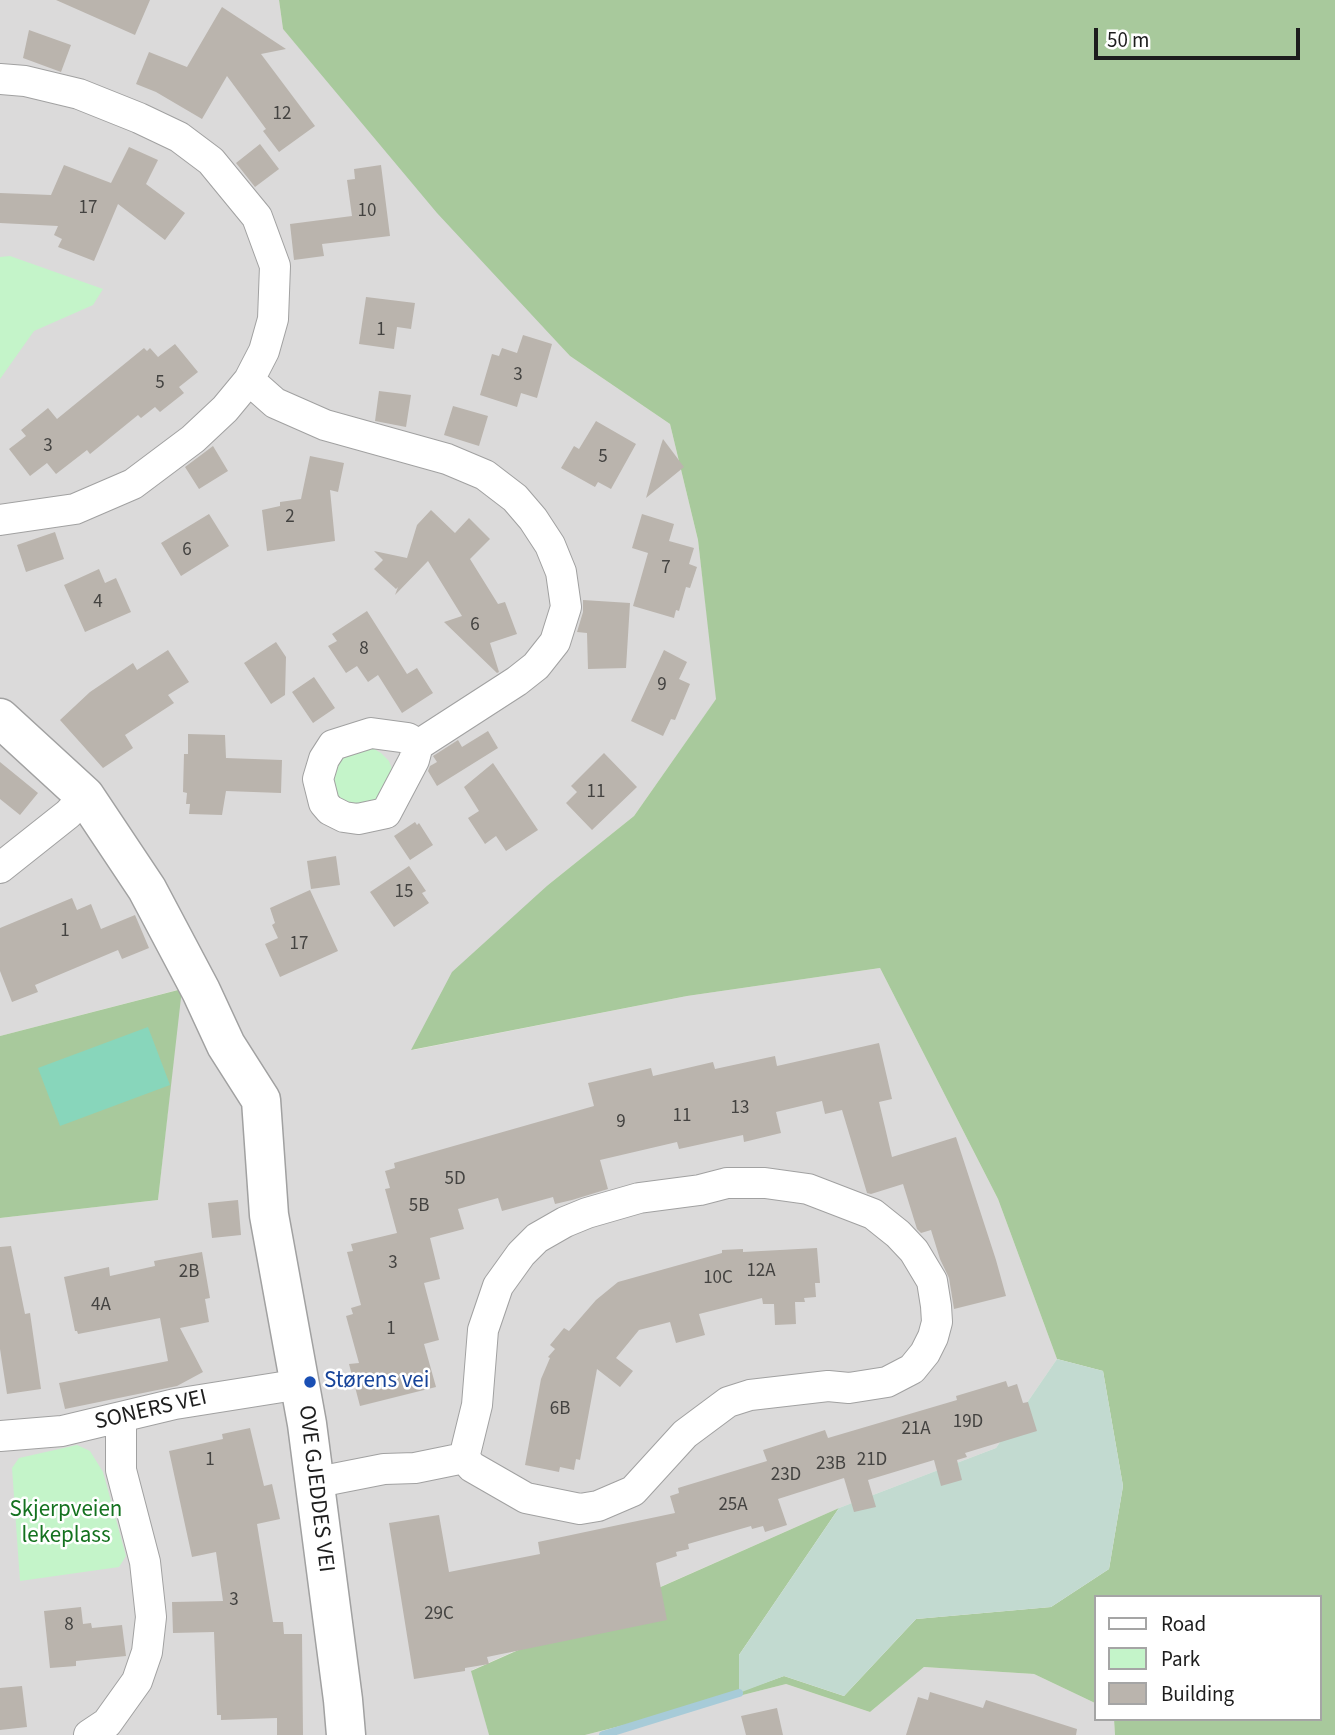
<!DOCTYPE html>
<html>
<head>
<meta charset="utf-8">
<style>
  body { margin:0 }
  #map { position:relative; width:1335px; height:1735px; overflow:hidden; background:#edeae4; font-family:"Source Sans 3",sans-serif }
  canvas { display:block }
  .legend { position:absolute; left:1094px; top:1595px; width:228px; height:126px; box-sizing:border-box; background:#fff; border:2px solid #a5a5a5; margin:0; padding:9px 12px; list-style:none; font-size:21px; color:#1d1d1d }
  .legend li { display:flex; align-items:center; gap:14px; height:35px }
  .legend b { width:35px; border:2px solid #a5a5a5 }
  .scale { position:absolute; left:1094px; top:28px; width:206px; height:32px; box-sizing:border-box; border:4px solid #1d1d1d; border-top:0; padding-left:9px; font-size:21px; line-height:24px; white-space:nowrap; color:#1d1d1d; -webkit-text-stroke:5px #fff; paint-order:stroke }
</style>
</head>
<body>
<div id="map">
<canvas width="1335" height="1735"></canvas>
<ul class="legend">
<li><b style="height:9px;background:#fff"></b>Road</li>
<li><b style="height:19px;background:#c4f4c9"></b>Park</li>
<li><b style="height:19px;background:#bab4ad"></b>Building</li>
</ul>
<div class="scale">50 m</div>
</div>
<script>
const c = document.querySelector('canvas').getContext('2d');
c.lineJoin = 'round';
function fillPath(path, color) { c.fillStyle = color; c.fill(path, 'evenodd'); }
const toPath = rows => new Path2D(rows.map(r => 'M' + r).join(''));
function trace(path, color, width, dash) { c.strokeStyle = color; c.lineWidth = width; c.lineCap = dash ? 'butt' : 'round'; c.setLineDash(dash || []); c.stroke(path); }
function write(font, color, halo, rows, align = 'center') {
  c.font = font + ' "Source Sans 3",sans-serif'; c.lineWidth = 5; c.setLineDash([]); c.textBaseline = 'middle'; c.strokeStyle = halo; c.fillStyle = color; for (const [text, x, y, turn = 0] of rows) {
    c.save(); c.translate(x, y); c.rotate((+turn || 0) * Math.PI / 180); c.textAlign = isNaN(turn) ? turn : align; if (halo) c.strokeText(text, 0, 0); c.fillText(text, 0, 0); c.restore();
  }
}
fillPath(toPath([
  [0,0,279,0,283,29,570,356,670,424,698,540,717,698,634,816,548,885,413,1050,687,996,880,968,998,1199,1057,1359,996,1448,839,1508,472,1670,489,1735,0,1735,0,1218,158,1200,181,989,0,1036],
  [924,1667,1034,1674,1095,1703,1095,1719,1114,1719,1115,1735,585,1735,786,1684,870,1712]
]), '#dbdada');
fillPath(toPath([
  [279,0,1335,0,1335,1735,1115,1735,1114,1719,1319,1719,1319,1597,1095,1597,1095,1703,1034,1674,924,1667,870,1712,786,1684,585,1735,489,1735,471,1671,839,1508,739,1655,739,1692,784,1676,844,1696,916,1619,1051,1607,1109,1569,1123,1486,1103,1371,1057,1359,998,1199,880,968,687,996,411,1050,452,972,548,885,634,816,716,699,698,540,670,424,570,356,437,213,283,29],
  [182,989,158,1200,0,1218,0,1036]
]), '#a8c99c');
fillPath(toPath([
  [1057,1359,1103,1371,1123,1486,1109,1569,1051,1607,916,1619,844,1696,784,1676,739,1693,739,1655,839,1508,996,1448]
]), '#c2dad0');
fillPath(toPath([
  [10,256,103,289,93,305,34,331,0,379,0,257],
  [371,747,381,753,389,761,393,772,389,794,363,811,334,799,328,768,333,759],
  [77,1445,90,1451,103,1472,126,1556,119,1567,20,1581,12,1468,19,1458]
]), '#c4f4c9');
fillPath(toPath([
  [148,1027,170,1085,60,1126,38,1068]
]), '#88d6bb');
trace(toPath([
  [603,1735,739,1693]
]), '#a7cbd8', 8);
fillPath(toPath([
  [56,0,150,0,135,35],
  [222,7,286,49,261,54,315,126,279,152,263,131,266,129,227,76,202,119,156,92,136,84,149,52,187,67],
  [29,30,71,45,61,72,23,58],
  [260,144,279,169,255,187,236,163],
  [129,147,158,160,146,184,185,213,165,240,118,204,94,261,58,247,62,239,54,235,58,226,0,223,0,193,51,195,64,165,111,183],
  [381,165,390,236,322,244,324,256,294,260,290,224,352,216,347,180,355,179,354,169],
  [366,297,415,303,411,329,397,327,394,349,359,344],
  [523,335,552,344,537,398,521,393,517,407,480,395,492,354,499,356,502,348,517,353],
  [175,344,198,372,179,387,184,393,160,412,155,407,141,418,138,415,90,454,87,450,56,474,47,463,30,476,9,449,26,436,21,430,48,408,57,419,144,348,147,351,150,348,158,357],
  [379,391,411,395,406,427,375,421],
  [453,406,488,416,479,446,444,435],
  [596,421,636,444,611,489,598,482,595,487,561,468,574,446,579,449],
  [663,439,684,467,646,498,661,445],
  [213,446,228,471,199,489,185,467],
  [310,456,344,463,338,492,330,490,335,541,267,551,262,510,280,506,280,502,301,499],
  [431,510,455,533,469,518,490,539,470,559,498,604,505,602,517,634,490,643,499,672,497,673,444,622,462,616,428,561,395,595,398,587,396,589,374,569,383,560,374,551,407,558,417,525],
  [209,514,229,546,181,576,161,543],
  [642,514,674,524,669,541,694,548,689,564,697,567,690,588,686,587,679,611,676,610,674,618,633,606,648,553,632,548],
  [55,532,64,559,26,572,17,545],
  [99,569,105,583,116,578,131,612,85,632,64,585],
  [583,600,630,603,626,668,588,669,587,633,577,632,583,612],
  [367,611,407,674,417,668,433,693,402,713,378,675,368,682,357,666,346,673,328,646,337,641,332,634],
  [276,642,286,657,285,695,271,704,244,663],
  [168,650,189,682,168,695,174,703,125,735,133,748,103,768,60,720,90,692,133,663,137,670],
  [664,650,687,662,679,679,690,684,675,720,671,719,663,736,631,721],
  [314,677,335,708,313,723,292,692],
  [488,731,498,748,437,786,428,771,430,766,437,762,433,756,458,740,462,747],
  [188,734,225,735,226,758,282,760,281,793,226,791,222,815,189,814,190,804,186,804,187,793,183,792,184,754,188,754],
  [604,753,637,787,592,830,566,803,577,792,571,786],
  [0,762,38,793,20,815,0,799],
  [493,763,538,830,506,851,496,836,485,844,468,818,479,811,464,787],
  [415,822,417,825,419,823,433,845,410,860,394,836],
  [336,856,340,885,311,889,307,861],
  [409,866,426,891,422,893,429,903,394,927,370,892],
  [310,890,338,951,280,977,265,944,278,938,272,925,275,923,270,908],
  [72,898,77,910,91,904,101,929,135,915,149,948,122,959,118,950,35,985,38,992,12,1002,0,971,0,928],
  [879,1043,892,1099,879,1102,892,1157,956,1137,996,1260,1006,1296,954,1309,949,1278,940,1259,931,1230,921,1233,917,1229,903,1184,871,1194,867,1193,842,1110,825,1114,822,1101,776,1112,781,1133,744,1142,743,1135,679,1149,677,1142,600,1160,608,1189,572,1200,555,1204,553,1197,502,1211,498,1198,458,1209,464,1229,430,1238,440,1279,424,1283,439,1340,424,1344,436,1387,360,1406,349,1364,359,1363,346,1316,353,1314,351,1308,361,1305,347,1252,353,1251,351,1244,397,1233,385,1189,390,1188,385,1171,395,1168,394,1163,594,1106,588,1083,651,1068,653,1076,713,1062,715,1069,775,1056,777,1066],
  [238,1200,241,1235,212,1238,208,1203],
  [11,1246,25,1314,30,1313,41,1389,7,1394,0,1349,0,1247],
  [817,1248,820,1283,815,1283,816,1297,804,1298,805,1302,795,1302,796,1324,775,1325,774,1304,763,1304,762,1298,699,1314,705,1335,676,1343,670,1322,639,1330,616,1358,633,1371,620,1387,597,1369,580,1460,576,1459,574,1470,560,1467,559,1472,525,1465,541,1379,550,1358,548,1357,555,1349,550,1345,564,1328,569,1331,596,1300,618,1282,722,1253,722,1250,743,1249,743,1252],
  [202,1252,210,1298,205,1299,209,1322,180,1328,203,1372,177,1386,65,1409,59,1383,168,1361,160,1318,78,1334,77,1331,75,1331,64,1277,109,1267,110,1276,155,1266,154,1261],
  [1006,1381,1008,1387,1017,1384,1023,1403,1028,1402,1037,1431,965,1453,967,1457,957,1460,962,1480,941,1486,934,1460,868,1480,876,1507,854,1512,844,1478,778,1499,787,1525,765,1532,763,1526,752,1529,751,1526,688,1544,689,1549,676,1552,677,1556,656,1563,667,1620,487,1657,489,1664,465,1668,465,1671,414,1679,389,1523,439,1515,449,1572,540,1554,538,1542,675,1513,670,1496,679,1493,678,1488,767,1461,763,1450,825,1430,828,1438,957,1400,956,1396],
  [250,1428,264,1486,272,1484,280,1519,257,1524,273,1622,283,1622,284,1634,302,1634,303,1735,277,1735,277,1718,221,1720,221,1715,217,1715,214,1632,173,1633,172,1602,223,1601,216,1552,192,1557,169,1451,223,1439,222,1434],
  [81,1607,83,1624,91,1623,92,1628,122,1625,126,1656,76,1661,76,1666,50,1668,44,1611],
  [22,1686,27,1727,0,1730,0,1688],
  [930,1692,983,1708,986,1700,1077,1729,1076,1735,906,1735,918,1697,928,1700],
  [777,1708,783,1735,746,1735,741,1716]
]), '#bab4ad');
const minor = toPath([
  [0,79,25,81,79,94,139,118,179,137,211,161,257,217,275,266,273,319,264,351,249,380,225,409,193,439,133,484,75,509,0,520],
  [249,380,275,403,325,425,447,459,485,475,515,498,533,519,550,545,561,572,566,607,555,642,536,666,517,681,418,745,414,760,386,813,358,819,344,817,330,810,324,803,318,779,324,759,333,745,371,733,408,738,418,745],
  [0,868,68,814,85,796],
  [727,1183,765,1183,808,1189,873,1214,898,1234,914,1251,932,1281,936,1306,937,1322,933,1337,925,1353,912,1369,887,1382,849,1388,828,1386,750,1395,728,1402,685,1434,633,1491,598,1506,580,1509,526,1498,472,1467,464,1458,477,1405,483,1330,498,1286,521,1254,537,1238,565,1222,587,1213,639,1198,700,1190,727,1183],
  [0,1436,62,1431,175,1404,301,1384],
  [313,1483,384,1469,415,1468,464,1458],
  [89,1735,107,1723,137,1681,147,1652,151,1617,145,1562,121,1470,121,1418]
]);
const tertiary = toPath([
  [0,718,85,796,147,889,201,991,226,1045,261,1100,269,1215,307,1424,343,1700,346,1735]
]);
trace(minor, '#a1a1a1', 32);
trace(tertiary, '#a1a1a1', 41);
trace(minor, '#fff', 30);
trace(tertiary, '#fff', 38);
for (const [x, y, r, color] of [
  [310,1382,7,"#1a4fb4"]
]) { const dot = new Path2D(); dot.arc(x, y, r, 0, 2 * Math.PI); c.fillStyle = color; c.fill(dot); trace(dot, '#fff', 2.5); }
write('19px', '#444341', null, [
  ["12",282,115],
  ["17",88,209],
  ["10",367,212],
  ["1",381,331],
  ["3",518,376],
  ["5",160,384],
  ["3",48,447],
  ["5",603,458],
  ["2",290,518],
  ["6",187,551],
  ["7",666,569],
  ["4",98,603],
  ["6",475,626],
  ["8",364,650],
  ["9",662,686],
  ["11",596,793],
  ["15",404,893],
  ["1",65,932],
  ["17",299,945],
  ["13",740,1109],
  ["11",682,1117],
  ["9",621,1123],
  ["5D",455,1180],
  ["5B",419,1207],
  ["3",393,1264],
  ["12A",761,1272],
  ["2B",189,1273],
  ["10C",718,1279],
  ["4A",101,1306],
  ["1",391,1330],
  ["6B",560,1410],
  ["19D",968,1423],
  ["21A",916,1430],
  ["1",210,1461],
  ["21D",872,1461],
  ["23B",831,1465],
  ["23D",786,1476],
  ["25A",733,1506],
  ["3",234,1601],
  ["29C",439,1615],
  ["8",69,1626]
]);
write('23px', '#164399', '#fff', [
  ["Størens vei",324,1382]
], 'left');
write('23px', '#1d1d1d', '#fff', [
  ["SONERS VEI",151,1411,-13],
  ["OVE GJEDDES VEI",315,1489,83]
]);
write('23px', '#14721f', '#fff', [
  ["Skjerpveien",66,1511],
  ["lekeplass",66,1537]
]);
</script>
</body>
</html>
